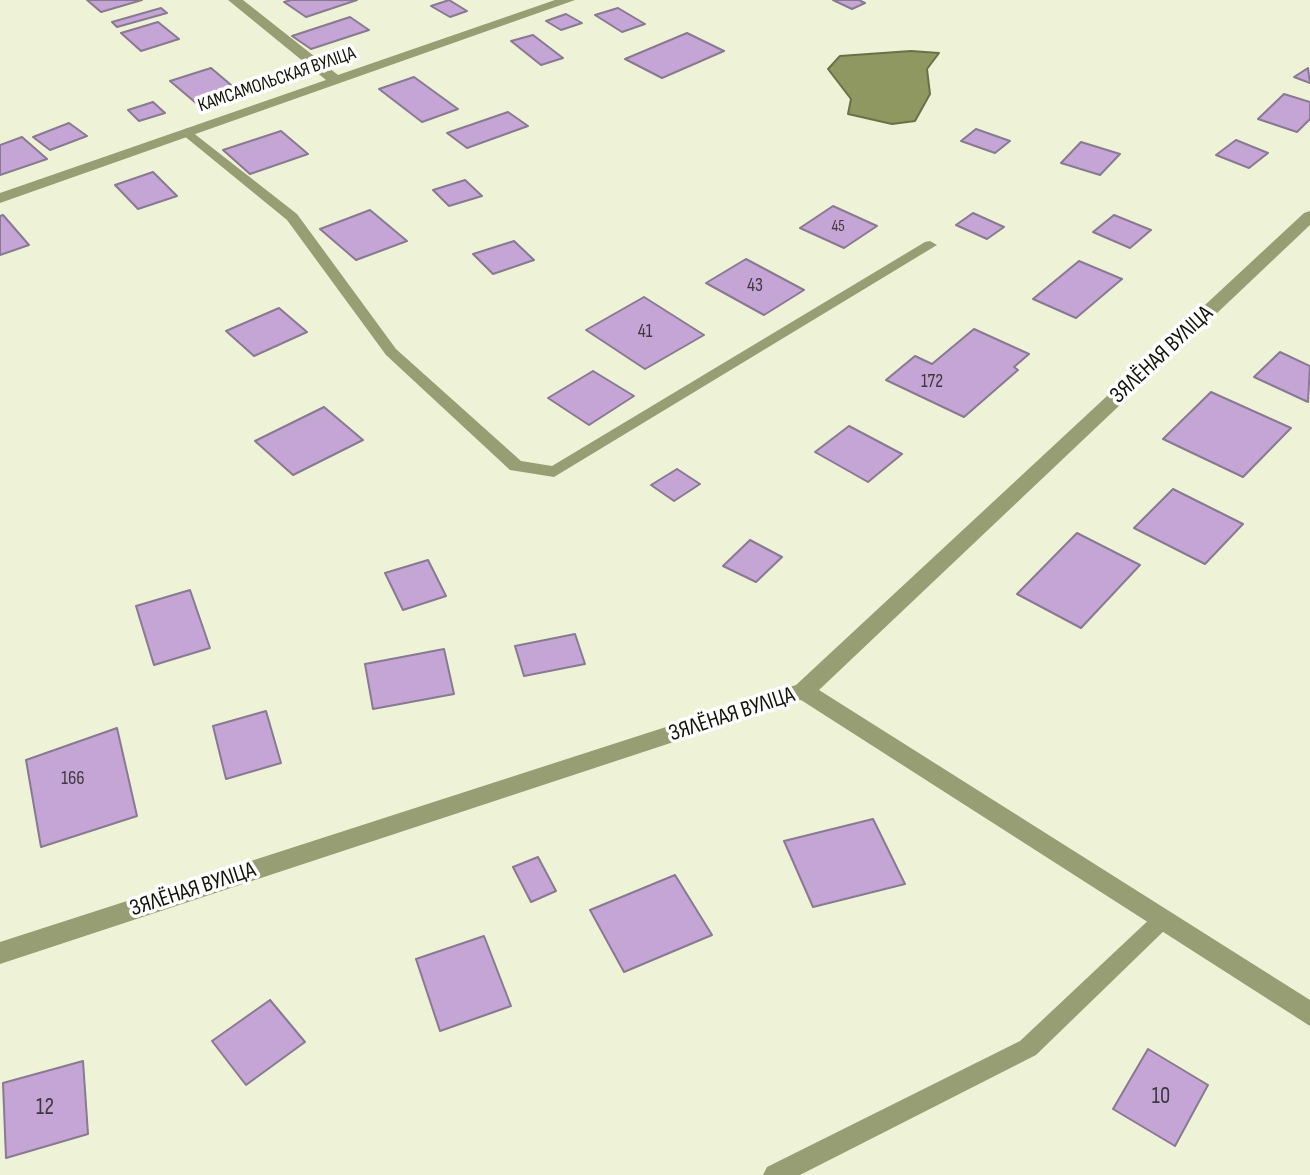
<!DOCTYPE html>
<html>
<head>
<meta charset="utf-8">
<style>
  body { margin:0 }
  canvas { display:block; background:#eef2d7 }
</style>
</head>
<body>
<canvas width="1310" height="1175"></canvas>
<script>
const c = document.querySelector('canvas').getContext('2d');
c.lineJoin = 'round';
function fillPath(path, color) { c.fillStyle = color; c.fill(path, 'evenodd'); }
const toPath = rows => new Path2D(rows.map(r => 'M' + r).join(''));
function trace(path, color, width, dash) { c.strokeStyle = color; c.lineWidth = width; c.lineCap = dash ? 'butt' : 'round'; c.setLineDash(dash || []); c.stroke(path); }
function write(font, color, halo, rows, align = 'center') {
  c.font = font + ' "Sofia Sans Condensed",sans-serif'; c.lineWidth = 7; c.setLineDash([]); c.textBaseline = 'middle'; c.strokeStyle = halo; c.fillStyle = color; for (const [text, x, y, turn = 0] of rows) {
    c.save(); c.translate(x, y); c.rotate((+turn || 0) * Math.PI / 180); c.textAlign = isNaN(turn) ? turn : align; if (halo) c.strokeText(text, 0, 0); c.fillText(text, 0, 0); c.restore();
  }
}
const water = toPath([
  [911,51,939,53,927,69,930,94,915,121,892,124,848,114,851,99,828,69,840,56,911,51]
]);
fillPath(water, '#909861');
trace(water, '#6a7047', 2);
const building = toPath([
  [87,0,142,0,101,12,87,0],
  [291,0,357,0,306,17,284,2,291,0],
  [449,0,467,11,450,17,431,6,449,0],
  [833,0,859,0,865,3,852,9,833,0],
  [161,8,167,13,117,27,112,22,161,8],
  [618,8,645,24,622,32,595,15,618,8],
  [566,14,582,23,561,30,546,21,566,14],
  [350,17,369,30,311,49,292,36,350,17],
  [158,22,179,39,141,51,121,33,158,22],
  [687,33,724,51,662,78,625,59,687,33],
  [533,35,563,58,541,65,511,41,533,35],
  [211,68,237,90,196,103,170,81,211,68],
  [1308,68,1310,83,1294,77,1308,68],
  [414,77,458,109,422,122,379,89,414,77],
  [1284,94,1310,102,1310,119,1297,132,1258,119,1284,94],
  [153,102,165,113,139,121,128,110,153,102],
  [508,112,528,126,467,148,447,133,508,112],
  [69,123,87,136,50,150,33,137,69,123],
  [976,129,1010,141,995,153,961,141,976,129],
  [281,131,308,154,250,174,223,150,281,131],
  [22,137,47,159,0,175,0,145,22,137],
  [1236,140,1268,153,1249,168,1216,155,1236,140],
  [1081,142,1120,154,1100,175,1061,163,1081,142],
  [153,172,177,196,138,209,115,185,153,172],
  [465,180,482,196,449,206,433,190,465,180],
  [833,206,877,226,844,248,800,228,833,206],
  [370,210,407,241,356,260,320,229,370,210],
  [973,213,1004,227,987,239,956,225,973,213],
  [3,215,29,245,0,255,0,216,3,215],
  [1114,215,1151,230,1130,248,1093,232,1114,215],
  [514,241,534,260,493,274,473,254,514,241],
  [746,259,804,290,764,315,706,283,746,259],
  [1079,261,1122,279,1076,318,1033,299,1079,261],
  [644,297,704,335,645,369,586,330,644,297],
  [279,308,307,332,254,356,226,331,279,308],
  [974,329,1029,354,1014,367,1018,370,964,417,886,380,915,356,932,364,974,329],
  [1280,352,1310,366,1308,402,1254,377,1280,352],
  [593,371,634,396,589,425,548,398,593,371],
  [1211,392,1291,428,1243,477,1163,439,1211,392],
  [324,407,363,440,293,475,255,441,324,407],
  [849,426,902,454,868,482,815,452,849,426],
  [677,469,700,484,674,501,651,485,677,469],
  [1173,489,1243,524,1205,564,1134,528,1173,489],
  [1077,533,1140,565,1081,628,1017,594,1077,533],
  [750,540,782,557,756,582,723,566,750,540],
  [428,560,446,596,403,610,385,573,428,560],
  [190,590,210,648,154,665,136,606,190,590],
  [575,634,585,664,524,676,515,646,575,634],
  [444,649,454,694,373,709,365,664,444,649],
  [266,711,281,763,226,779,213,726,266,711],
  [117,728,137,816,41,847,26,760,117,728],
  [873,819,905,884,813,907,784,841,873,819],
  [538,857,556,891,531,902,513,867,538,857],
  [675,875,712,935,624,972,590,910,675,875],
  [484,936,511,1006,440,1031,416,959,484,936],
  [270,1000,305,1042,246,1085,212,1041,270,1000],
  [1148,1049,1208,1085,1175,1146,1113,1109,1148,1049],
  [83,1061,88,1134,6,1158,3,1083,83,1061]
]);
fillPath(building, '#c4a5d5');
trace(building, '#887a90', 2);
fillPath(toPath([
  [187,128,297,214,396,349,521,461,552,466,925,242,930,241,937,245,554,477,510,470,386,355,287,220,183,135,181,132,187,128],
  [1161,912,1168,915,1172,921,1168,927,1036,1055,800,1175,763,1175,767,1167,1020,1041,1154,915,1161,912]
]), '#989e73');
fillPath(toPath([
  [228,0,243,0,338,75,555,0,575,0,0,203,0,193,326,80,228,0],
  [1310,211,1310,225,819,690,1310,1000,1310,1026,801,700,0,964,0,942,796,685,1304,213,1310,211]
]), '#989e73');
write('16px', '#3e383d', null, [
  ["45",838,227]
]);
write('19px', '#12140a', '#fff', [
  ["КАМСАМОЛЬСКАЯ ВУЛІЦА",277,80,-19]
]);
write('19px', '#3e383d', null, [
  ["43",755,286],
  ["41",645,332],
  ["172",932,382],
  ["166",73,779]
]);
write('23px', '#12140a', '#fff', [
  ["ЗЯЛЁНАЯ ВУЛІЦА",1162,355,-43],
  ["ЗЯЛЁНАЯ ВУЛІЦА",732,715,-18],
  ["ЗЯЛЁНАЯ ВУЛІЦА",193,890,-18]
]);
write('23px', '#3e383d', null, [
  ["10",1161,1097],
  ["12",45,1108]
]);
</script>
</body>
</html>
